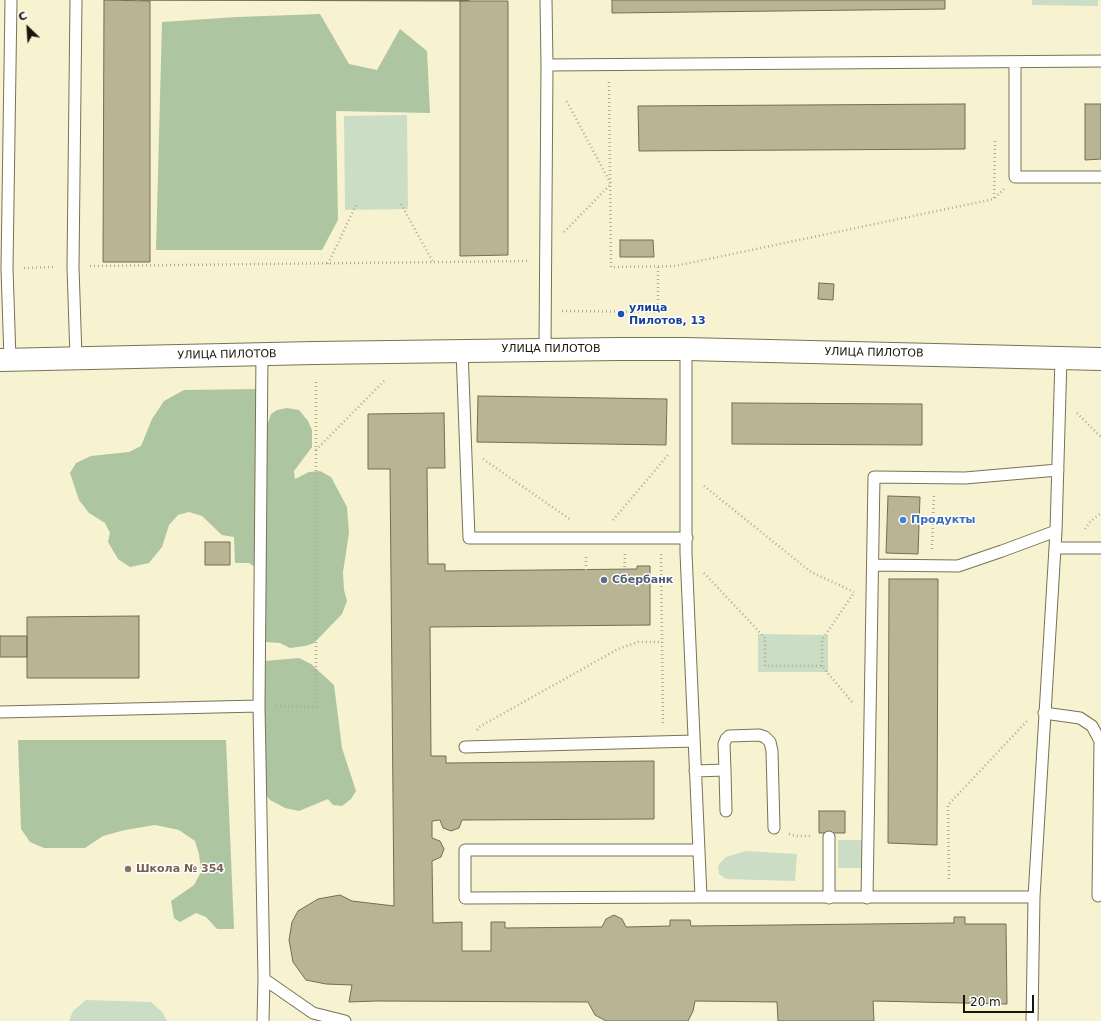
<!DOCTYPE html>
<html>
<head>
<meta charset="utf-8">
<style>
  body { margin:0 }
  #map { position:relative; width:1101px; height:1021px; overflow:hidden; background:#f7f2d0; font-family:"DejaVu Sans",sans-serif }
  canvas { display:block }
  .north { position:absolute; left:8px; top:8px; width:40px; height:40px; -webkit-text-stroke:3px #fff; paint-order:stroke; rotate:335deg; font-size:11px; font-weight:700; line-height:16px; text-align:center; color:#18160a }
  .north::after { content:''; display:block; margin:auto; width:14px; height:18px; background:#18160a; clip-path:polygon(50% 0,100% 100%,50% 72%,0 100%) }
  .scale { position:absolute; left:963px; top:995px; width:71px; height:18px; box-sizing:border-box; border:2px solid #18160a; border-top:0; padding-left:5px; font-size:12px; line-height:14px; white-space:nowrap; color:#18160a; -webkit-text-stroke:3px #fff; paint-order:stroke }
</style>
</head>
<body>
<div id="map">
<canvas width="1101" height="1021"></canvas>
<div class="north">С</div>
<div class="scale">20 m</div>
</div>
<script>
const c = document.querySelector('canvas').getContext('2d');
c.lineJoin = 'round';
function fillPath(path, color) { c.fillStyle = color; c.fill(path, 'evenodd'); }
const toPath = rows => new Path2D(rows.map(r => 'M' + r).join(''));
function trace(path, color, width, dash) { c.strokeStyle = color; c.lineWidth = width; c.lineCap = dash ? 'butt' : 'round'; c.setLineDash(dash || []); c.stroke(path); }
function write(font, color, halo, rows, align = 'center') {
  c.font = font + ' "DejaVu Sans",sans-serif'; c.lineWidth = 3; c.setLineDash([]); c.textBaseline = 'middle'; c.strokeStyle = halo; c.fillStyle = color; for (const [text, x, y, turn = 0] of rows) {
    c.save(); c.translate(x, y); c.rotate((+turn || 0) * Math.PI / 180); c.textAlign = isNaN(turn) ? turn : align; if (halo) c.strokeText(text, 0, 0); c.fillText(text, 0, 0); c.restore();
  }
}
fillPath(toPath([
  [1032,0,1098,0,1098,6,1032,5],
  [407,115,408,209,345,210,344,116],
  [758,634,828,635,828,672,758,672],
  [838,840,866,840,865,868,838,868],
  [746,851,797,854,795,881,726,879,719,874,718,867,720,863,726,857],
  [86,1000,151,1002,163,1013,167,1021,69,1021,73,1011]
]), '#ccddc5');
fillPath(toPath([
  [320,14,349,64,377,70,400,29,427,51,430,113,336,111,338,220,322,250,156,250,162,22,237,17],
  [259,389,255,567,249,563,235,563,234,537,222,535,202,516,189,512,178,515,169,525,162,547,149,563,130,567,118,559,108,542,110,533,105,523,89,513,79,500,70,473,76,463,91,456,129,452,141,446,152,419,164,401,184,390],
  [287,408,299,410,308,421,312,430,312,447,294,471,295,479,309,472,320,471,331,477,347,507,349,533,343,572,344,590,347,601,342,614,314,643,305,646,290,648,280,643,265,642,266,429,271,414,277,410],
  [299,658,311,664,334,685,342,748,356,791,351,799,342,806,333,805,328,799,299,811,285,808,270,800,264,792,265,661],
  [18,740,226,740,234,929,217,929,206,917,196,913,180,922,174,918,171,901,194,885,201,872,199,854,195,841,179,830,155,825,125,830,103,836,85,848,44,848,30,842,21,829]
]), '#adc5a1');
const building = toPath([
  [104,0,150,1,150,262,103,262,104,0],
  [141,0,470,0,460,1,141,0],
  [612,0,945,0,945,9,612,13,612,0],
  [460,1,508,1,508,255,460,256,460,1],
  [965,104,965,149,639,151,638,106,965,104],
  [1085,104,1101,104,1101,159,1085,160,1085,104],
  [620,240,653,240,654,257,620,257,620,240],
  [819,283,834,284,833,300,818,299,819,283],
  [478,396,667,399,666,445,477,442,478,396],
  [732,403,922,404,922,445,732,444,732,403],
  [444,413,445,468,427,468,428,564,445,564,445,571,637,569,637,566,650,566,650,625,430,627,431,756,446,756,446,763,654,761,654,819,462,820,459,828,451,831,443,828,440,820,432,821,432,838,440,841,444,849,441,857,432,861,433,923,462,922,462,951,491,951,491,922,505,922,505,928,602,927,606,919,614,915,622,919,626,927,670,926,670,920,690,920,691,926,954,923,954,917,965,917,965,924,1006,924,1007,1004,873,1001,874,1021,778,1021,777,1002,695,1001,693,1011,688,1021,606,1021,595,1015,588,1002,376,1001,349,1002,352,985,326,984,306,980,293,962,289,940,292,922,298,911,318,899,340,895,352,901,394,906,390,469,368,469,368,414,444,413],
  [888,496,920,497,918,554,886,553,888,496],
  [205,542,230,542,230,565,205,565,205,542],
  [889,579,938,579,937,845,888,843,889,579],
  [139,616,139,678,27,678,27,617,139,616],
  [0,636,27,636,27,657,0,657,0,636],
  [819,811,845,811,845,833,819,833,819,811]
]);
fillPath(building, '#b9b494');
trace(building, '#736e50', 1);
const lane = toPath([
  [1015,62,1015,177,1101,177],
  [547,65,1101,61],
  [545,349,547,65,546,0],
  [686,349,686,553,701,897,1034,897],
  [462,350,469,538,687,538],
  [262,354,259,706,264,979,313,1013,345,1021],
  [76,358,73,267,76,0],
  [10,359,7,268,11,0],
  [1055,548,1101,548],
  [873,565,958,566,1002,551,1056,531],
  [0,712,259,706],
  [1044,713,1080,718,1092,726,1100,741,1098,896],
  [465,747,694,741],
  [725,770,724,744,726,739,729,736,759,735,765,737,770,742,772,751,774,828],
  [695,771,725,770,726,811],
  [699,850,465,850,465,898,701,897],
  [829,898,829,837],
  [867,898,874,477,965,478,1058,470],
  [263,1021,264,979],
  [1032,1021,1034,897,1056,531,1061,358]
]);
const secondary = toPath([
  [0,360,314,353,619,349,686,349,1101,359]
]);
trace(lane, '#787355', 13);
trace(secondary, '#787355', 24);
trace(toPath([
  [609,82,611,267,675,266,994,199,995,141],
  [995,198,1004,189],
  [401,204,433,262],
  [564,232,611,184,566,100],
  [328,264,356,205],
  [90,266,529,261],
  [24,268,55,267],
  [562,311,658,312,658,267],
  [1077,413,1101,437],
  [316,450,384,381],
  [483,459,571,520],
  [704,486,811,572,854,592],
  [613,520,668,455],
  [1085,529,1090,522,1101,513],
  [932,549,934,494],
  [661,554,663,725],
  [586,570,586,556],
  [704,573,765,638,765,666,822,666,852,702],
  [604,580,624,579,625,554],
  [822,666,822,640,853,594],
  [276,706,316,707,316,381],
  [477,730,479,727,618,649,638,642,662,642],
  [789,834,797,836,812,836],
  [949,879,948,805,1027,721]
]), '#b1ac91', 2.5, [1, 3]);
trace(lane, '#fff', 11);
trace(secondary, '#fff', 22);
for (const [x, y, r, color] of [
  [621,314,4,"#1a4fb4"],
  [903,520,4,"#3f7fe0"],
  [604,580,4,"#5c6f8a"],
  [128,869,4,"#8d6e63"]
]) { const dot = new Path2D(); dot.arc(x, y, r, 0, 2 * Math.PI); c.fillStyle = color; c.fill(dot); trace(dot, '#fff', 1.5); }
write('bold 11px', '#164399', '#fff', [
  ["улица",629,308],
  ["Пилотов, 13",629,321]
], 'left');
write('11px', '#18160a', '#fff', [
  ["УЛИЦА ПИЛОТОВ",551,349],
  ["УЛИЦА ПИЛОТОВ",874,353,1],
  ["УЛИЦА ПИЛОТОВ",227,355,-1]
]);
write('bold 11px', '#366cbe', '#fff', [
  ["Продукты",911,520]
], 'left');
write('bold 11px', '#4e5e75', '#fff', [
  ["Сбербанк",612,580]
], 'left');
write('bold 11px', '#785e54', '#fff', [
  ["Школа № 354",136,869]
], 'left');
</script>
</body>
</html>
